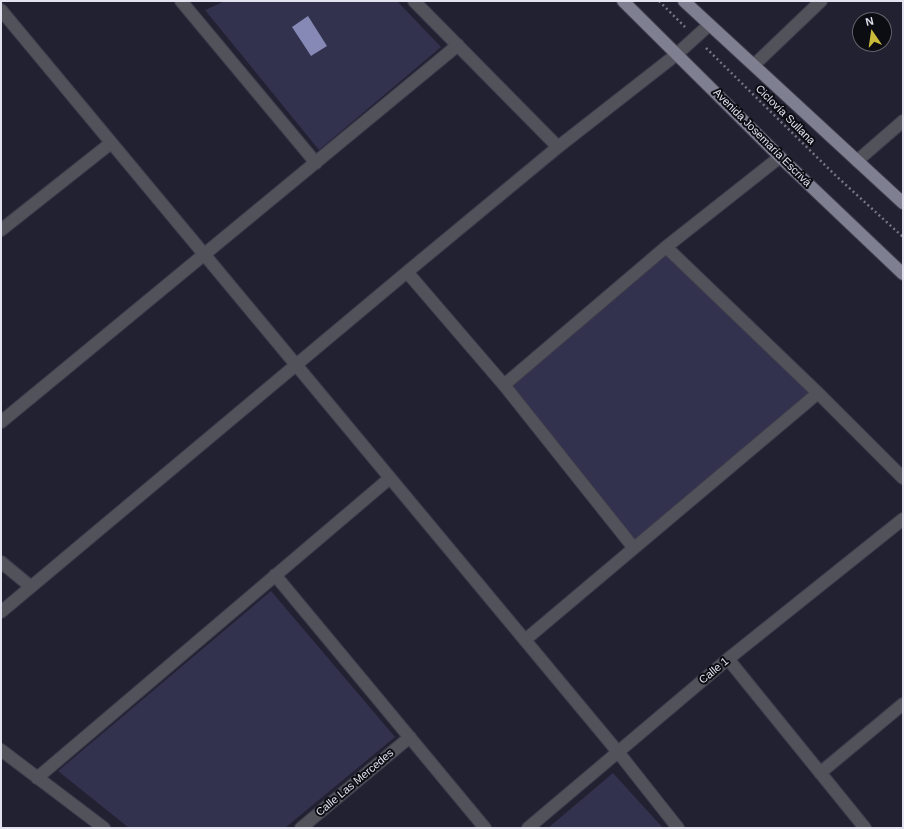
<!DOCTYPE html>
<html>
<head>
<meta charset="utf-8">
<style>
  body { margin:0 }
  #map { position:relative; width:904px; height:829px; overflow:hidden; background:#212132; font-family:Arial,sans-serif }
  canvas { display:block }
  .frame { position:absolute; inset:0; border:2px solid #e2e3ef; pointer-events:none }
  .north { position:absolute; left:852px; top:12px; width:40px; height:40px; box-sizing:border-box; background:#0c0c13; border:1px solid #62626b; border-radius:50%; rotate:347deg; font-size:11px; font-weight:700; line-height:16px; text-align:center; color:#e2e3ef }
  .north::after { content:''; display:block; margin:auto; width:14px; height:18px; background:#c9ba3a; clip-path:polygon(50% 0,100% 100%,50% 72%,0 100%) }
</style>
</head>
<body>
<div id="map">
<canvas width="904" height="829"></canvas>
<div class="frame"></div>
<div class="north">N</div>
</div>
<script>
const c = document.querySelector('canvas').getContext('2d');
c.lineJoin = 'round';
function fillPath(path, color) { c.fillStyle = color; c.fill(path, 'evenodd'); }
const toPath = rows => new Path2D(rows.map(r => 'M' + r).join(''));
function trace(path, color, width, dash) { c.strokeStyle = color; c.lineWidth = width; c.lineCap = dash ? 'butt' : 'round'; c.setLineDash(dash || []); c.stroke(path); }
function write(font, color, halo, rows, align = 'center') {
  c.font = font + ' Arial,sans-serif'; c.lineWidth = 4; c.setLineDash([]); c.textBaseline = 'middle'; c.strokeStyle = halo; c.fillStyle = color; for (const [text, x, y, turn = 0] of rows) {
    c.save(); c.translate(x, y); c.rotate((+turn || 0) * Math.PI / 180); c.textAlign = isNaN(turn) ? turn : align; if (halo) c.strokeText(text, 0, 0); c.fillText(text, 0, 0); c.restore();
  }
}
fillPath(toPath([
  [225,1,397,1,441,47,319,150,205,10],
  [666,247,818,393,633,547,504,385],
  [271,591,395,737,285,828,129,828,58,771],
  [613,773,663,828,548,828]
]), '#32324e');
fillPath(toPath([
  [308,16,327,46,311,56,292,27]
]), '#8688b5');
const minor = toPath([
  [181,1,316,163],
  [414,1,558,147],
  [1,10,618,752,678,828],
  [754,65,821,1],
  [857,161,903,121],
  [1,230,111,143],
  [666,247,818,393,903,478],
  [407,272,504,385,633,547],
  [504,385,666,247,780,157],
  [1,422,458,45],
  [1,562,30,586],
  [275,575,485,828],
  [1,612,407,272,558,147,677,54,709,25],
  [525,640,818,393],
  [728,659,865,828],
  [1,750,104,828],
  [820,773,903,704],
  [37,778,390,478],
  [301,828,410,737],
  [528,828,728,659,903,519]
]);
const major = toPath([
  [623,1,780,157,903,274],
  [684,1,903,203]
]);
trace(minor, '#3c3c4c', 14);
trace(major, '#3c3c4c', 14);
trace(toPath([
  [659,1,685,27],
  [706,48,834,174,903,237]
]), '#757584', 2.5, [2, 3]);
trace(minor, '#51525a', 12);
trace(major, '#7e7f91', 12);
write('11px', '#e2e3ef', '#0c0c13', [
  ["Ciclovía Sullana",785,115,45],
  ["Avenida Josemaría Escrivá",762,138,45],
  ["Calle 1",714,671,-40],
  ["Calle Las Mercedes",355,783,-40]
]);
</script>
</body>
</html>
